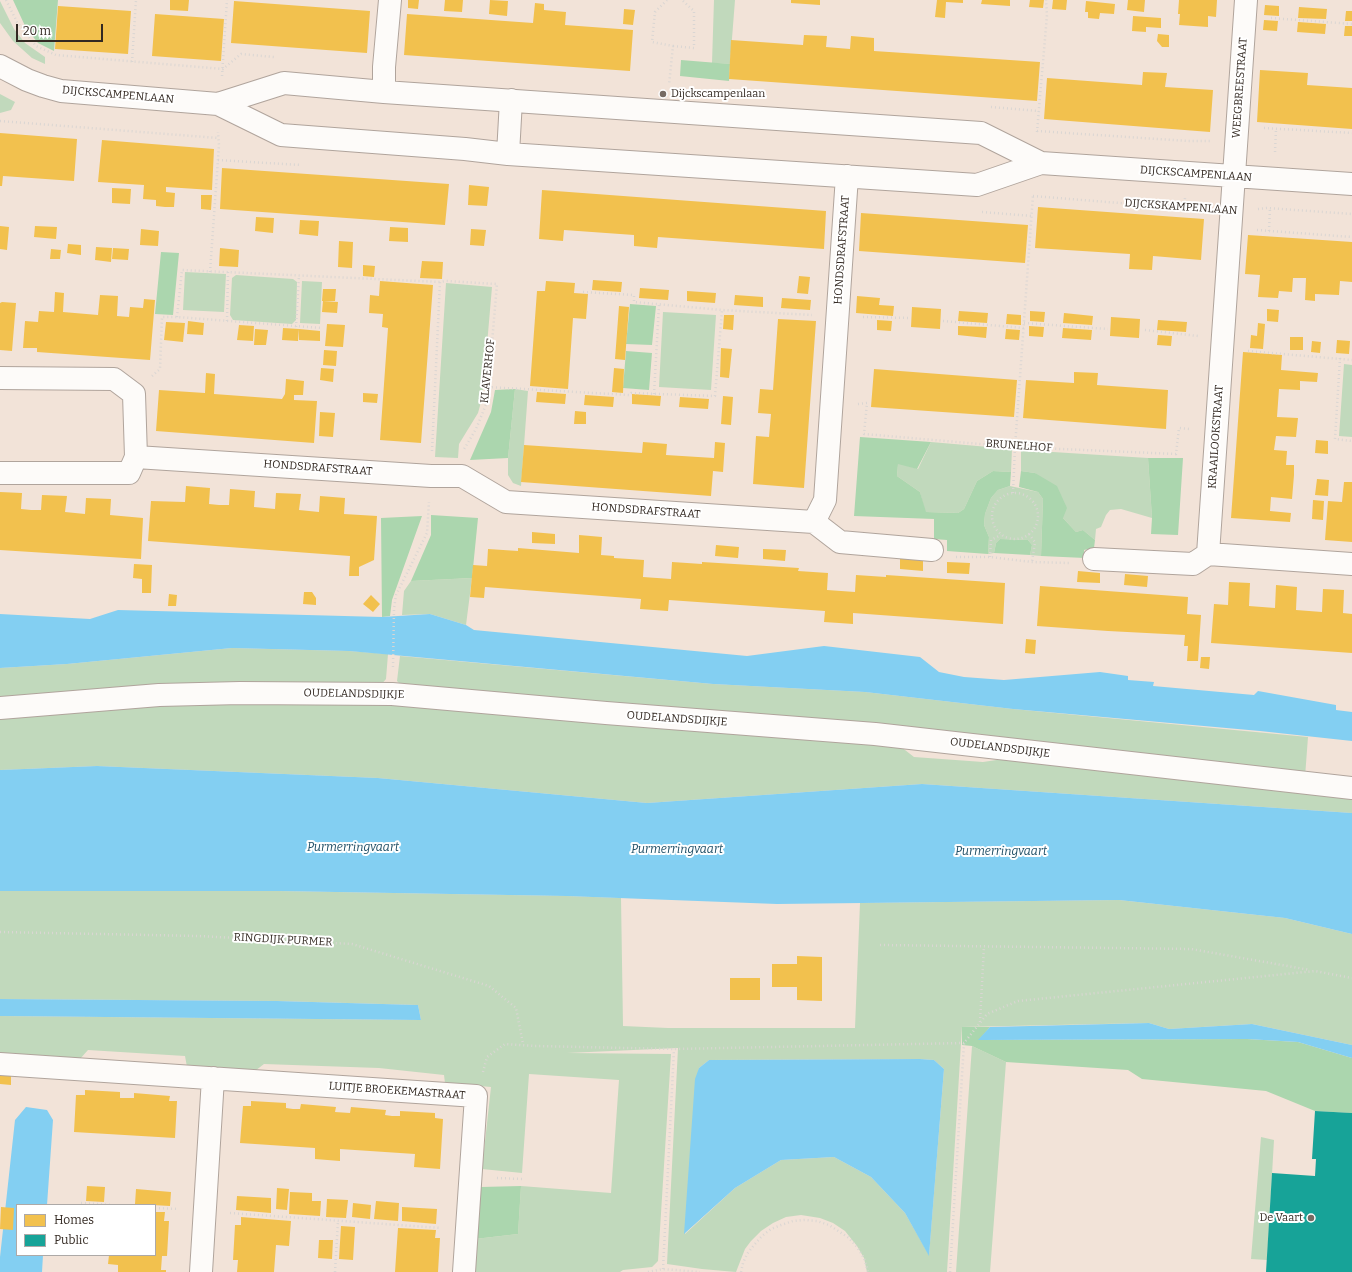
<!DOCTYPE html>
<html>
<head>
<meta charset="utf-8">
<style>
  body { margin:0 }
  #map { position:relative; width:1352px; height:1272px; overflow:hidden; background:#f2e3d8; font-family:Bitter,serif }
  canvas { display:block }
  .legend { position:absolute; left:16px; top:1204px; width:140px; height:52px; box-sizing:border-box; background:#fff; border:1px solid #ada9a7; margin:0; padding:5px 7px; list-style:none; font-size:12px; color:#332922 }
  .legend li { display:flex; align-items:center; gap:8px; height:20px }
  .legend b { width:20px; border:1px solid #ada9a7 }
  .scale { position:absolute; left:16px; top:24px; width:87px; height:18px; box-sizing:border-box; border:2px solid #332922; border-top:0; padding-left:5px; font-size:12px; line-height:14px; white-space:nowrap; color:#332922; -webkit-text-stroke:3px #fff; paint-order:stroke }
</style>
</head>
<body>
<div id="map">
<canvas width="1352" height="1272"></canvas>
<ul class="legend">
<li><b style="height:11px;background:#f2c14e"></b>Homes</li>
<li><b style="height:11px;background:#17a398"></b>Public</li>
</ul>
<div class="scale">20 m</div>
</div>
<script>
const c = document.querySelector('canvas').getContext('2d');
c.lineJoin = 'round';
function fillPath(path, color) { c.fillStyle = color; c.fill(path, 'evenodd'); }
const toPath = rows => new Path2D(rows.map(r => 'M' + r).join(''));
function trace(path, color, width, dash) { c.strokeStyle = color; c.lineWidth = width; c.lineCap = dash ? 'butt' : 'round'; c.setLineDash(dash || []); c.stroke(path); }
function write(font, color, halo, rows, align = 'center') {
  c.font = font + ' Bitter,serif'; c.lineWidth = 4; c.setLineDash([]); c.textBaseline = 'middle'; c.strokeStyle = halo; c.fillStyle = color; for (const [text, x, y, turn = 0] of rows) {
    c.save(); c.translate(x, y); c.rotate((+turn || 0) * Math.PI / 180); c.textAlign = isNaN(turn) ? turn : align; if (halo) c.strokeText(text, 0, 0); c.fillText(text, 0, 0); c.restore();
  }
}
fillPath(toPath([
  [714,0,735,0,730,64,712,63],
  [0,1,14,29,25,43,45,57,45,64,32,58,13,41,0,23],
  [0,94,15,102,11,110,0,113],
  [185,272,226,274,224,312,183,310],
  [236,275,293,279,297,282,296,320,292,324,233,320,230,315,232,278],
  [302,281,322,282,320,324,300,323],
  [446,283,492,287,483,391,481,402,478,413,459,444,458,458,435,457],
  [663,312,716,315,711,390,659,387],
  [1344,364,1352,365,1352,437,1339,436],
  [515,389,528,391,521,486,513,483,508,475,508,458],
  [931,442,1012,449,1011,472,993,471,977,481,964,509,958,513,925,512,920,492,897,476,898,463,918,469],
  [1021,450,1148,458,1152,518,1121,509,1110,510,1106,515,1101,527,1096,529,1095,540,1083,530,1076,532,1063,518,1035,473,1021,471],
  [1010,486,1038,492,1043,499,1041,556,1030,555,1032,545,1028,540,1000,539,996,543,994,553,988,554,989,537,984,525,985,514,991,498,998,490],
  [472,578,466,625,430,614,402,615,404,591,411,581],
  [232,648,349,651,388,654,386,679,380,686,0,699,0,668,67,664],
  [400,656,713,684,865,692,1013,709,1308,737,1305,777,403,687,397,681],
  [120,703,353,703,452,708,896,743,914,757,983,762,1010,758,1352,794,1352,813,922,784,647,803,378,778,97,766,0,770,0,715],
  [0,891,278,891,566,896,621,898,623,1026,668,1028,855,1028,860,903,1119,900,1285,918,1352,934,1352,1045,1252,1024,1169,1029,1149,1023,962,1027,947,1272,867,1272,864,1258,857,1246,845,1231,833,1223,820,1218,801,1215,786,1217,773,1223,761,1231,751,1241,745,1249,736,1272,702,1269,667,1264,678,1048,567,1053,671,1054,658,1261,652,1267,623,1270,620,1272,473,1272,475,1239,518,1234,521,1186,611,1193,619,1080,529,1074,522,1173,482,1169,491,1087,445,1083,444,1075,379,1068,264,1064,251,1074,187,1067,185,1056,88,1050,79,1060,0,1054,0,1016,421,1020,418,1005,277,1001,0,999],
  [920,1059,934,1060,944,1069,929,1255,905,1213,871,1177,834,1157,781,1160,735,1188,685,1234,699,1068,709,1060],
  [972,1046,1006,1062,990,1272,956,1272],
  [1261,1137,1274,1140,1267,1260,1251,1259]
]), '#c1d9bc');
fillPath(toPath([
  [13,0,58,0,54,51,38,43,26,28],
  [681,60,730,64,729,81,680,76],
  [161,252,179,253,173,315,155,314],
  [630,304,656,306,652,345,626,344],
  [626,351,652,353,649,390,623,388],
  [515,389,508,458,470,460,491,412,495,390],
  [860,437,931,442,917,469,898,464,897,476,920,492,926,512,958,513,964,509,977,481,993,471,1011,472,1010,486,998,490,991,498,985,514,984,525,989,537,988,554,947,551,947,540,934,539,934,519,854,516],
  [1148,458,1183,458,1178,535,1151,534,1152,518],
  [1021,471,1035,473,1057,486,1067,508,1063,518,1076,532,1083,530,1095,540,1094,548,1084,550,1085,558,1041,556,1043,499,1038,492,1019,487],
  [431,515,478,518,472,578,411,581,431,535],
  [422,516,392,600,390,616,382,617,381,518],
  [1000,539,1028,540,1032,545,1030,555,994,553,996,543],
  [962,1027,990,1027,979,1040,1247,1039,1298,1042,1352,1058,1352,1113,1315,1111,1266,1091,1142,1079,1128,1070,1006,1062,972,1046,962,1045],
  [521,1186,518,1234,475,1239,481,1187]
]), '#abd6ae');
fillPath(toPath([
  [118,610,382,617,430,614,466,625,474,630,747,656,824,646,920,657,939,672,964,677,1004,680,1100,672,1128,676,1128,680,1154,682,1153,686,1254,695,1258,691,1336,705,1336,710,1352,712,1352,741,1260,731,1013,709,865,692,713,684,349,651,232,648,67,664,0,668,0,614,90,619],
  [97,766,378,778,647,803,922,784,1352,813,1352,934,1285,918,1119,900,777,904,566,896,278,891,0,891,0,770],
  [0,999,277,1001,418,1005,421,1020,0,1016],
  [1149,1023,1169,1029,1252,1024,1352,1045,1352,1058,1298,1042,1247,1039,978,1040,990,1027],
  [920,1059,934,1060,944,1069,929,1256,905,1213,871,1177,834,1157,781,1160,735,1188,684,1234,695,1079,699,1068,709,1060],
  [26,1107,47,1110,53,1120,47,1205,17,1205,17,1255,43,1255,42,1272,0,1272,0,1257,15,1120]
]), '#83cff2');
fillPath(toPath([
  [170,0,189,0,188,11,170,10],
  [408,0,419,0,418,9,408,8],
  [445,0,463,0,462,12,444,11],
  [490,0,508,1,507,16,489,14],
  [791,0,820,0,820,5,791,3],
  [937,0,963,0,963,3,946,2,945,18,935,17],
  [982,0,1010,0,1010,6,981,4],
  [1030,0,1044,0,1043,8,1029,7],
  [1053,0,1067,0,1066,10,1052,9],
  [1128,0,1145,0,1144,12,1127,10],
  [1179,0,1217,0,1216,17,1208,16,1208,27,1179,25,1180,14,1178,14],
  [234,1,370,11,367,53,231,43],
  [1086,1,1115,4,1114,14,1100,13,1099,19,1088,18,1088,12,1085,12],
  [535,3,544,4,544,10,566,12,565,25,633,30,630,71,404,55,407,14,533,23],
  [1265,5,1279,6,1279,16,1264,15],
  [58,6,131,11,128,54,55,49],
  [1299,7,1327,9,1326,19,1298,18],
  [624,9,635,10,633,25,623,24],
  [1346,11,1352,11,1352,21,1345,21],
  [155,14,224,19,221,61,152,56],
  [1133,16,1161,18,1161,28,1146,27,1146,32,1132,31],
  [1264,20,1278,21,1277,31,1263,30],
  [1298,22,1326,24,1325,34,1297,32],
  [1345,26,1352,26,1352,36,1344,36],
  [1158,34,1169,35,1169,47,1162,47,1157,41],
  [804,35,827,36,826,47,850,49,851,36,874,38,874,51,1040,62,1037,101,729,79,731,40,803,45],
  [1260,70,1308,73,1307,85,1352,88,1352,129,1257,122],
  [1143,72,1167,73,1165,87,1213,90,1210,132,1044,119,1047,78,1142,85],
  [0,133,77,139,74,181,3,176,2,186,0,186],
  [102,140,214,149,212,190,166,187,166,192,175,193,174,207,165,207,156,206,156,200,143,199,144,185,98,182],
  [222,168,449,184,445,225,220,209],
  [469,185,489,187,487,206,468,205],
  [112,188,131,189,130,204,112,203],
  [542,190,826,211,824,249,658,237,657,248,634,246,634,235,564,230,563,241,539,239],
  [201,195,212,195,211,210,201,209],
  [1038,207,1204,219,1201,260,1153,256,1152,270,1129,269,1130,254,1035,248],
  [861,213,1028,225,1025,263,859,251],
  [256,217,274,218,273,233,255,231],
  [300,220,319,221,318,236,299,234],
  [0,226,9,227,7,250,0,249],
  [35,226,57,227,56,239,34,237],
  [390,227,408,228,408,242,389,241],
  [141,229,159,231,158,246,140,245],
  [471,229,486,230,484,246,470,245],
  [1248,235,1352,242,1352,282,1340,281,1339,295,1315,294,1315,301,1305,300,1306,278,1293,278,1292,292,1279,291,1278,298,1258,297,1260,275,1245,274],
  [339,241,353,242,352,268,338,267],
  [68,244,81,245,81,255,67,253],
  [96,247,112,248,111,262,95,260],
  [113,248,129,249,128,260,112,259],
  [220,248,239,250,238,267,219,266],
  [51,249,61,250,60,259,50,259],
  [422,261,443,262,442,279,420,278],
  [363,265,375,266,374,277,363,276],
  [799,276,810,277,808,294,797,293],
  [593,280,622,282,621,292,592,290],
  [380,281,433,285,421,443,380,440,388,328,382,327,383,314,369,313,370,295,379,296],
  [546,281,575,283,574,293,588,294,586,319,573,318,568,389,530,386,537,291,545,291],
  [640,288,669,290,668,300,639,298],
  [323,289,336,289,335,301,322,301],
  [687,291,716,293,715,303,687,301],
  [55,292,64,293,63,312,98,315,100,295,118,296,117,316,129,317,130,307,143,308,144,299,155,300,150,360,37,352,37,348,23,348,25,321,38,322,39,311,54,312],
  [735,295,763,297,763,307,734,305],
  [857,296,880,298,879,305,894,306,893,316,856,313],
  [782,298,811,300,810,310,781,308],
  [323,301,338,302,337,313,322,312],
  [2,302,16,303,12,351,0,350,0,303],
  [619,306,629,307,625,360,615,359],
  [912,307,941,309,940,329,911,327],
  [1267,309,1279,310,1278,322,1267,321],
  [959,311,988,313,987,323,958,321],
  [1030,311,1045,312,1044,322,1030,321],
  [1064,313,1093,316,1092,325,1063,323],
  [1007,314,1021,315,1021,325,1006,324],
  [724,315,734,315,733,330,723,329],
  [1111,317,1140,319,1139,338,1110,336],
  [778,319,816,321,804,488,753,484,756,436,769,437,771,414,758,413,760,389,773,390],
  [877,320,892,321,891,331,877,330],
  [1158,320,1187,322,1186,332,1157,330],
  [188,321,204,323,203,335,187,334],
  [166,322,185,323,183,342,164,340],
  [1258,323,1265,324,1263,349,1250,348,1251,335,1257,336],
  [327,324,345,325,343,347,325,346],
  [239,325,254,326,253,341,237,340],
  [958,326,987,327,986,338,958,335],
  [1029,326,1044,327,1043,337,1029,336],
  [283,328,299,329,298,341,282,340],
  [1063,328,1092,330,1091,340,1062,338],
  [255,329,268,330,266,345,254,345],
  [299,329,320,331,320,341,299,340],
  [1006,329,1020,330,1019,340,1005,339],
  [1158,335,1172,336,1171,346,1157,345],
  [1290,337,1303,337,1303,350,1290,350],
  [1337,340,1350,341,1349,354,1336,353],
  [1312,341,1321,342,1320,353,1311,352],
  [721,348,732,349,729,378,720,377],
  [324,350,337,351,336,366,323,365],
  [1243,352,1282,355,1281,370,1318,373,1317,382,1300,381,1300,390,1279,389,1277,417,1298,418,1296,437,1276,436,1274,450,1287,451,1286,465,1294,465,1294,475,1292,499,1271,497,1270,511,1291,513,1290,522,1231,518],
  [321,368,334,369,333,382,320,380],
  [614,368,624,369,623,393,612,392],
  [874,369,1017,380,1014,417,871,407],
  [1074,372,1098,373,1097,385,1168,390,1166,429,1023,418,1026,380,1074,383],
  [206,373,215,374,214,394,282,399,285,394,286,379,304,381,303,395,294,395,294,400,317,401,314,443,156,431,159,390,205,393],
  [537,392,566,394,565,404,536,402],
  [363,393,378,394,377,403,363,402],
  [632,394,661,396,660,406,632,404],
  [585,395,614,397,613,407,584,405],
  [723,396,733,397,731,425,721,424],
  [680,397,709,399,708,409,679,407],
  [575,411,586,412,586,424,574,424],
  [320,412,335,413,333,437,319,436],
  [1316,440,1328,441,1328,454,1315,453],
  [643,442,667,444,666,455,714,458,715,442,725,443,723,472,713,471,711,496,521,482,524,445,642,453],
  [1317,479,1329,480,1328,496,1315,495],
  [1344,482,1352,482,1352,542,1325,540,1328,501,1342,502],
  [186,486,210,488,209,504,219,505,229,505,230,489,255,491,254,507,275,509,276,493,301,494,299,510,319,512,320,496,345,498,344,514,377,516,374,560,359,567,359,576,349,576,350,556,148,541,151,501,185,502],
  [0,492,22,493,21,509,31,510,41,510,42,495,67,496,65,512,85,514,86,498,111,499,110,515,143,518,141,559,0,550],
  [1313,500,1324,501,1323,520,1312,519],
  [532,532,555,534,555,544,532,543],
  [579,535,602,537,601,555,614,556,614,558,644,560,643,577,671,579,672,562,702,564,702,562,799,568,798,571,828,573,827,590,855,592,856,575,886,577,886,575,1005,583,1003,624,853,613,853,624,839,623,824,622,825,611,669,600,668,611,640,609,641,599,485,587,484,598,470,597,473,565,487,566,488,549,518,551,518,548,579,553],
  [716,545,739,547,738,558,715,556],
  [763,549,786,550,785,561,763,559],
  [900,558,923,560,923,571,900,569],
  [947,562,970,563,969,574,947,573],
  [134,564,152,565,151,593,142,593,142,579,133,578],
  [1078,571,1100,573,1100,583,1077,582],
  [1125,574,1148,576,1147,587,1124,585],
  [1229,582,1250,583,1249,606,1275,608,1276,585,1297,587,1296,610,1322,612,1323,589,1344,590,1343,613,1352,614,1352,653,1211,643,1214,604,1228,605],
  [1040,586,1188,597,1187,614,1201,615,1198,661,1187,661,1188,646,1184,646,1185,635,1108,631,1037,626],
  [304,592,312,592,316,598,316,605,303,604],
  [169,594,177,595,176,606,168,606],
  [371,595,380,604,373,612,363,604],
  [1026,639,1036,640,1035,654,1025,653],
  [1201,657,1210,657,1209,669,1200,668],
  [797,956,822,957,822,1001,797,1000,797,987,772,987,772,964,797,964],
  [730,978,760,978,760,1000,730,1000],
  [0,1073,11,1074,11,1085,0,1084],
  [85,1090,120,1092,120,1098,134,1098,134,1093,170,1096,169,1101,177,1101,175,1138,74,1132,76,1095,85,1095],
  [251,1101,286,1103,286,1108,293,1109,300,1109,301,1104,336,1107,335,1112,350,1113,351,1107,386,1110,385,1115,392,1116,400,1116,400,1111,435,1113,435,1118,443,1119,440,1169,414,1167,415,1154,340,1149,340,1161,315,1159,315,1148,240,1143,243,1106,251,1106],
  [87,1186,105,1187,104,1202,86,1201],
  [277,1188,289,1189,287,1210,276,1209],
  [136,1189,171,1192,170,1206,135,1204],
  [290,1192,312,1193,312,1201,321,1201,320,1216,289,1214],
  [237,1196,271,1198,271,1213,236,1210],
  [327,1199,348,1200,346,1218,326,1217],
  [376,1201,399,1203,398,1221,374,1219],
  [353,1203,371,1205,370,1219,352,1217],
  [1,1207,14,1208,13,1230,0,1229],
  [402,1207,437,1209,436,1224,402,1221],
  [155,1212,165,1212,164,1221,169,1221,167,1256,162,1256,161,1270,166,1270,166,1272,118,1272,118,1265,108,1264,109,1255,155,1255],
  [241,1217,291,1221,289,1246,276,1245,274,1272,237,1272,238,1260,233,1260,234,1243,235,1225,241,1225],
  [341,1226,355,1227,353,1260,339,1259],
  [398,1228,436,1230,435,1238,440,1238,438,1272,395,1272],
  [319,1240,333,1240,332,1259,318,1258]
]), '#f2c14e');
fillPath(toPath([
  [1315,1111,1352,1113,1352,1272,1266,1272,1272,1173,1315,1176,1316,1159,1312,1159]
]), '#17a398');
const minor = toPath([
  [1246,0,1208,554,1352,564],
  [0,66,27,80,43,86,61,91,218,104,284,83,384,92,981,133,1041,163,1352,184],
  [384,92,384,67,390,0],
  [218,104,281,135,465,149,508,154,977,185,1041,163],
  [508,154,511,100],
  [0,378,114,379,134,394,136,457,129,473,0,473],
  [136,457,431,476,462,476,506,502,814,522,825,500,847,176],
  [814,522,840,542,932,550],
  [1094,559,1193,564,1208,554],
  [0,708,159,695,240,693,392,694,606,713,875,734,1352,788],
  [0,1064,476,1096,464,1272],
  [201,1272,213,1078]
]);
trace(minor, '#b0a49c', 24);
trace(toPath([
  [6,0,17,22,36,46,56,55,223,69,241,54,274,57],
  [667,0,655,12,652,42,673,46,669,85],
  [1271,18,1352,24],
  [673,46,694,48,694,11,682,0],
  [132,62,136,0],
  [222,76,227,0],
  [991,107,1039,111],
  [0,121,218,138],
  [1264,128,1352,133],
  [1037,131,1188,141,1210,141],
  [1037,132,1047,15,1046,0],
  [1275,152,1276,129],
  [218,160,301,165],
  [1033,196,1206,210],
  [1184,207,1185,198],
  [1258,209,1267,208,1352,214],
  [982,212,1032,216],
  [1257,230,1352,237],
  [1269,231,1270,208],
  [210,272,219,145,218,132],
  [583,292,634,295,634,302,722,310,812,315],
  [177,317,182,270,440,282],
  [863,317,910,318],
  [227,321,228,272],
  [943,321,1024,328],
  [1024,323,1108,329],
  [296,327,299,276],
  [1145,330,1198,336],
  [1248,351,1352,360],
  [1340,358,1335,439,1352,441],
  [152,376,160,369,162,317,177,317,322,328],
  [488,387,629,395,631,393,715,396,722,310],
  [654,394,659,305],
  [858,404,867,403,864,434,1015,447,1176,454,1179,428,1190,429],
  [432,451,440,282,446,281,497,284,487,402,476,429,463,451],
  [1013,493,1015,447,1033,195],
  '992 516a23 23 0 1 1 46 0a23 23 0 1 1-46 0Z',
  [1029,534,1035,542,1032,562],
  [956,557,990,557,1032,562,1069,563],
  [990,557,991,540,1001,535],
  [393,667,394,609,396,595,427,533,429,502],
  [0,932,198,936,352,944,489,986,516,1008,523,1044],
  [880,945,1191,949,1310,970],
  [980,1022,984,946],
  [483,1072,487,1057,505,1044,535,1046,674,1049,964,1043],
  [497,1178,522,1179],
  [81,1203,113,1205],
  [155,1208,179,1209],
  [230,1213,441,1228],
  [663,1269,674,1049],
  [335,1272,338,1221],
  [648,1272,663,1269,700,1272],
  [741,1272,743,1263,747,1254,754,1245,762,1236,771,1229,781,1225,793,1221,805,1220,817,1221,829,1225,849,1238,857,1247,864,1258,868,1272],
  [950,1272,964,1043,987,1014,1018,1001,1315,971,1352,978]
]), '#dad6d3', 2.5, [1, 3]);
trace(minor, '#fdfbf9', 22);
for (const [x, y, r, color] of [
  [663,94,4,"#766a62"],
  [1311,1218,4,"#766a62"]
]) { const dot = new Path2D(); dot.arc(x, y, r, 0, 2 * Math.PI); c.fillStyle = color; c.fill(dot); trace(dot, '#fff', 1.5); }
write('11px', '#332922', '#fff', [
  ["WEEGBREESTRAAT",1240,88,-86],
  ["DIJCKSCAMPENLAAN",118,95,5],
  ["DIJCKSCAMPENLAAN",1196,174,4],
  ["DIJCKSKAMPENLAAN",1181,207,4],
  ["HONDSDRAFSTRAAT",842,250,-86],
  ["KLAVERHOF",488,371,-84],
  ["KRAAILOOKSTRAAT",1216,437,-86],
  ["BRUNELHOF",1019,446,4],
  ["HONDSDRAFSTRAAT",318,468,4],
  ["HONDSDRAFSTRAAT",646,511,4],
  ["OUDELANDSDIJKJE",354,694,1],
  ["OUDELANDSDIJKJE",677,719,4],
  ["OUDELANDSDIJKJE",1000,748,7],
  ["RINGDIJK PURMER",283,940,3],
  ["LUITJE BROEKEMASTRAAT",397,1091,4]
]);
write('11px', '#332922', '#fff', [
  ["Dijckscampenlaan",671,94],
  ["De Vaart",1303,1218,"right"]
], 'left');
write('italic 12px', '#204f66', '#fff', [
  ["Purmerringvaart",353,848],
  ["Purmerringvaart",677,850],
  ["Purmerringvaart",1001,852]
]);
</script>
</body>
</html>
